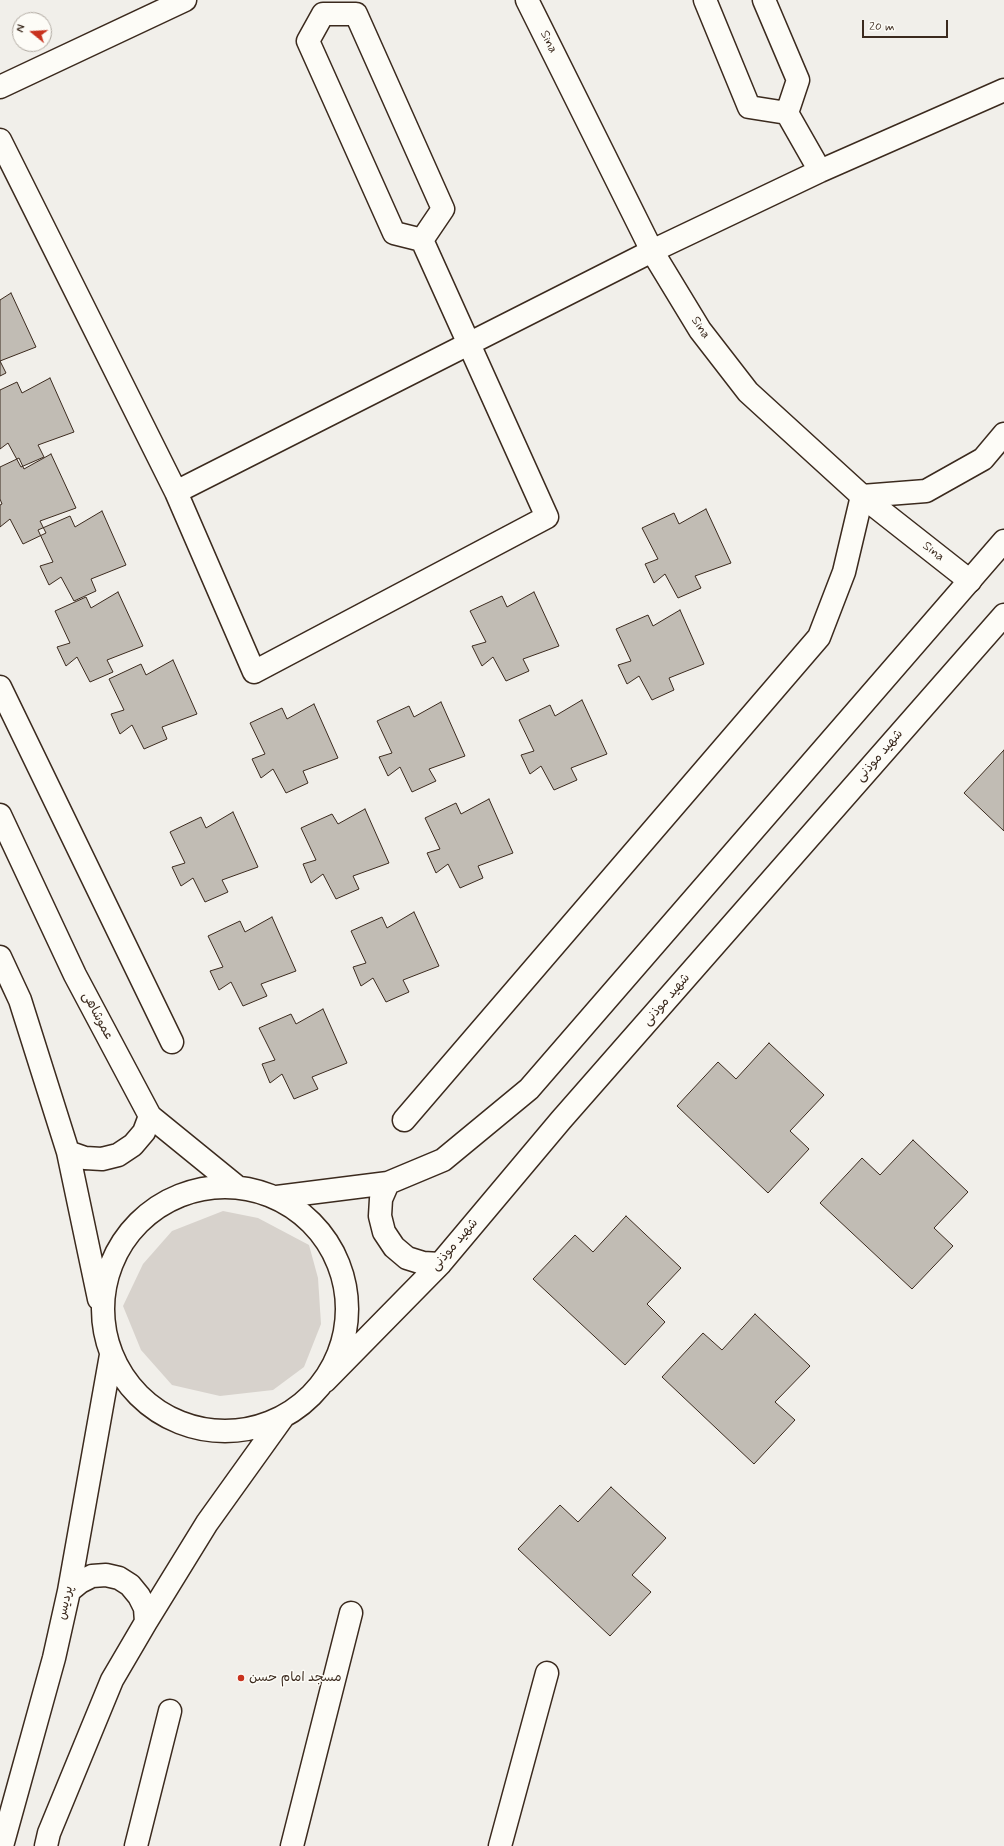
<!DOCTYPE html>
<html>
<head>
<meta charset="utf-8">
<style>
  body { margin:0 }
  #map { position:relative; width:1004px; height:1846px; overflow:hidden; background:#f1efea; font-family:Mynerve,sans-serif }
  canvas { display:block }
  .north { position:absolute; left:12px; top:12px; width:40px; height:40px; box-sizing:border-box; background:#fdfcf7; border:1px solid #afa8a0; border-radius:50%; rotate:288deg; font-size:11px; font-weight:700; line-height:16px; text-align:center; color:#3b2a1e }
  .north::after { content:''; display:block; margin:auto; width:14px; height:18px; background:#c8321e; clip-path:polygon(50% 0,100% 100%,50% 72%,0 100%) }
  .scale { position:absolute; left:862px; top:20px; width:86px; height:18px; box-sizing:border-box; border:2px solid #3b2a1e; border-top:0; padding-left:5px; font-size:12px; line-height:14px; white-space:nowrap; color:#3b2a1e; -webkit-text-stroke:3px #fdfcf7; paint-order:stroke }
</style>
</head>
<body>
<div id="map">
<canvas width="1004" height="1846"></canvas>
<div class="north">N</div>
<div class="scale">20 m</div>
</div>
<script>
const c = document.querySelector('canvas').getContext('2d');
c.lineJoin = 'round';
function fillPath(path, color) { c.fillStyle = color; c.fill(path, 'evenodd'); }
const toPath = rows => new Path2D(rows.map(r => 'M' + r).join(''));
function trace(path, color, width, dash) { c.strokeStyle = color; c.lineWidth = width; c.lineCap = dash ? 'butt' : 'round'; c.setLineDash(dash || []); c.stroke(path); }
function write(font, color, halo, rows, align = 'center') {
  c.font = font + ' Mynerve,"Playpen Sans Arabic",sans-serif'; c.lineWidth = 3; c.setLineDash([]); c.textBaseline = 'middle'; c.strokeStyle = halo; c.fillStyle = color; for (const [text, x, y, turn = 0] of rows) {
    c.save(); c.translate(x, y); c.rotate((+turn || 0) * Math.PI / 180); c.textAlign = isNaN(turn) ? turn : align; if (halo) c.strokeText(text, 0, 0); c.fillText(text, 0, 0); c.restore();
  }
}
fillPath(toPath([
  [223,1211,258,1218,309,1245,318,1278,321,1324,304,1367,273,1390,220,1396,172,1385,141,1350,123,1306,143,1264,172,1231]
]), '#d7d2cc');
const building = toPath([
  [11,293,36,347,0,361,6,373,0,376,0,300,11,293],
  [50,378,74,432,38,445,44,457,21,467,8,443,0,449,0,390,17,382,22,393,50,378],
  [51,454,76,508,40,521,46,533,23,544,10,519,0,527,0,505,2,504,0,499,0,467,19,458,24,469,51,454],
  [706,509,731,563,695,576,701,588,678,598,665,574,654,583,645,564,658,559,642,528,674,513,679,524,706,509],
  [102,511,126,565,91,579,96,591,74,601,61,577,49,585,40,566,53,562,38,530,70,516,75,527,102,511],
  [118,592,143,646,107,660,113,672,90,682,77,657,66,666,57,647,70,643,55,611,86,597,91,608,118,592],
  [534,592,559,646,523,659,529,671,506,681,493,657,482,666,472,646,486,642,470,611,502,596,507,607,534,592],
  [680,610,704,664,669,678,674,690,652,700,639,676,627,684,618,665,631,661,616,629,648,615,653,626,680,610],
  [173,660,197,714,162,727,167,739,144,749,132,725,120,734,111,714,124,710,109,679,141,664,146,675,173,660],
  [582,700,607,754,571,768,577,780,554,790,541,766,530,774,521,755,534,751,519,720,550,705,555,716,582,700],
  [441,702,465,756,429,769,436,781,412,792,400,767,388,776,379,757,392,753,377,721,409,706,414,717,441,702],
  [314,704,338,758,303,771,308,783,286,793,273,769,261,778,252,759,265,754,250,723,282,708,287,719,314,704],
  [1004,750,1004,831,964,793,1004,750],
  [489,799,513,853,478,866,483,878,460,888,448,864,436,873,427,853,440,849,425,818,456,803,461,814,489,799],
  [365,809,389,863,353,876,359,889,336,899,323,874,311,883,303,864,316,860,301,828,332,814,338,824,365,809],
  [233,812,258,867,222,880,228,892,205,902,193,878,181,886,172,867,185,863,170,832,201,817,206,828,233,812],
  [414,912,439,966,403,980,409,992,386,1002,373,978,361,986,353,967,366,963,351,931,382,917,387,928,414,912],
  [272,917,296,971,261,984,267,996,243,1006,231,982,219,990,210,971,223,967,208,936,240,921,245,932,272,917],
  [323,1009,347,1063,312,1077,318,1089,294,1099,282,1074,270,1083,262,1064,275,1060,259,1028,291,1014,296,1024,323,1009],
  [769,1043,824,1095,790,1131,809,1149,768,1193,677,1106,718,1062,736,1079,769,1043],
  [913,1140,968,1192,934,1228,953,1246,912,1289,820,1203,862,1158,880,1175,913,1140],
  [626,1216,681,1268,647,1304,665,1322,625,1365,533,1279,575,1235,593,1252,626,1216],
  [755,1314,810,1366,775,1402,795,1420,754,1464,662,1377,703,1333,722,1350,755,1314],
  [611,1487,666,1538,632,1575,651,1592,610,1636,518,1549,560,1505,578,1522,611,1487]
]);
fillPath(building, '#c1bcb4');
trace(building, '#3b2a1e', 1);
const minor = toPath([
  [705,0,749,107,787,113,820,171],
  [764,0,798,80,787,113],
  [323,14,356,14,443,209,422,240,394,233,308,41,323,14],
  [0,87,185,0],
  [0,140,176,492,254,672,547,517,422,240],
  [176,492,652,251,820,171,1004,90],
  [0,687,172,1042],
  [404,1120,819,637,844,572,862,496,926,491,983,459,1004,434],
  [136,1846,170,1711],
  [292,1846,351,1613],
  [500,1846,547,1673]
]);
const tertiary = toPath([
  [527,0,652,251,700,330,748,392,862,496,970,581]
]);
const secondary = toPath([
  [0,815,75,975,150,1116,236,1186],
  [0,957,20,1000,68,1152,99,1299],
  [68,1152,85,1158,102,1159,118,1155,133,1145,144,1132,150,1116],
  [388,1183,381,1199,380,1216,384,1232,394,1247,407,1258,423,1263,440,1264],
  '103 1309a122 122 0 1 1 244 0a122 122 0 1 1-244 0Z',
  [277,1197,388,1183,443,1160,529,1089,1004,541],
  [325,1381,440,1264,561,1120,1004,615],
  [69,1591,80,1582,92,1576,106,1575,119,1578,130,1585,139,1596,145,1608,146,1622],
  [2,1846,54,1658,69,1591,111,1355],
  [46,1846,49,1833,112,1680,146,1622,207,1523,283,1417]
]);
trace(minor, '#3b2a1e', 25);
trace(tertiary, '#3b2a1e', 25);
trace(secondary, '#3b2a1e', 25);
trace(minor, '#fdfcf7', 22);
trace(tertiary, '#fdfcf7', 22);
trace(secondary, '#fdfcf7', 22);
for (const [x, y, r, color] of [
  [241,1678,4,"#c8321e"]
]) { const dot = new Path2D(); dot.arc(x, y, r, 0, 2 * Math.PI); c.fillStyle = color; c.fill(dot); trace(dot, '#fdfcf7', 1.5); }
write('13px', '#3b2a1e', '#fdfcf7', [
  ["Sina",548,42,64],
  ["Sina",700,328,56],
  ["Sina",933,552,38],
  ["شهید موذنی",880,756,-49],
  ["شهید موذنی",667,1000,-49],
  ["عموشاهی",97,1016,62],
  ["شهید موذنی",455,1245,-49],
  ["پردیس",66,1603,-78]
]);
write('13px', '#3b2a1e', '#fdfcf7', [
  ["مسجد امام حسن",249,1678]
], 'left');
</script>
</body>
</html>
